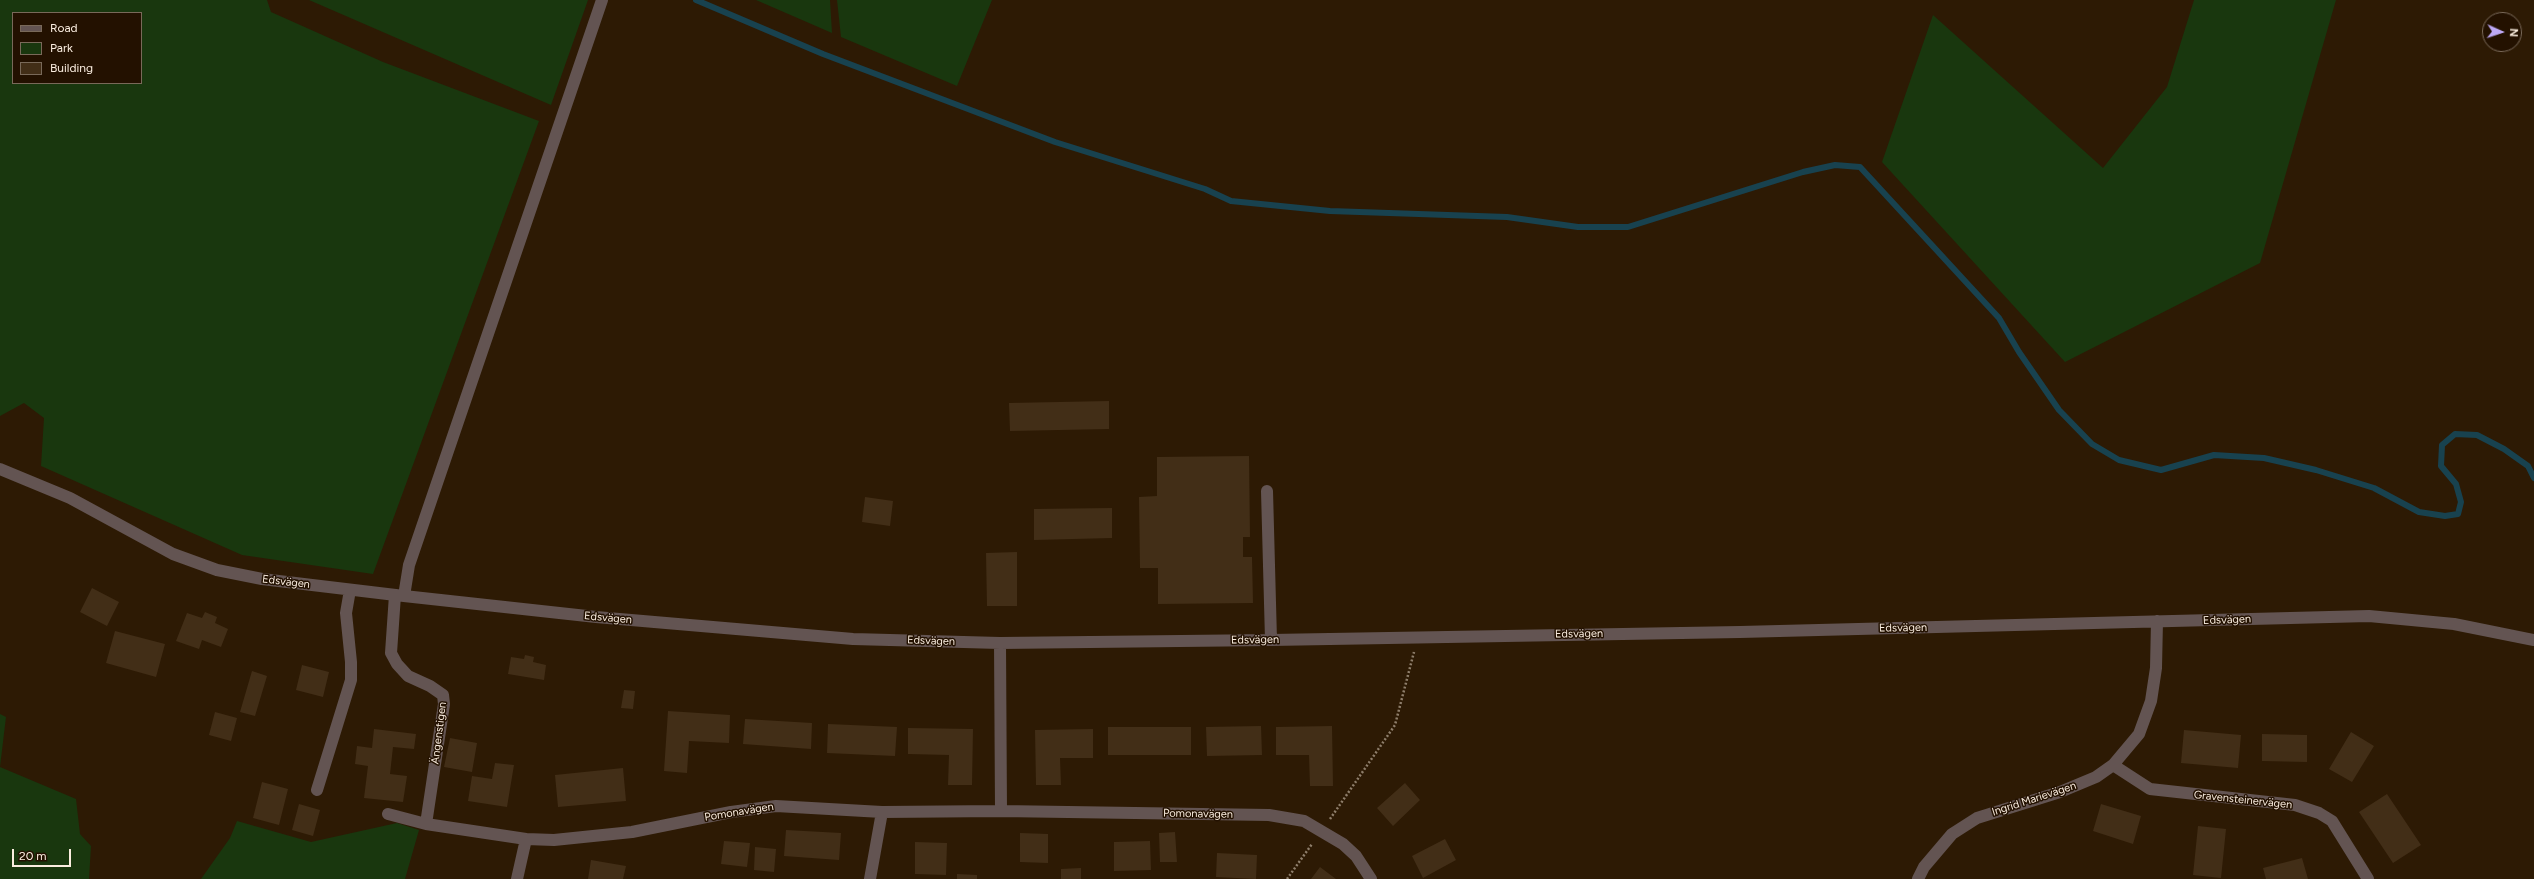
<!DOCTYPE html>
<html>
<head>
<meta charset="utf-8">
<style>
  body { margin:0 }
  #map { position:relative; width:2534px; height:879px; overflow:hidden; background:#2d1a04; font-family:Figtree,sans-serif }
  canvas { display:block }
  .legend { position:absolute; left:12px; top:12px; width:130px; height:72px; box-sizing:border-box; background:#231100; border:1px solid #796959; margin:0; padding:5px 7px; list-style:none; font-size:12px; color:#faeddf }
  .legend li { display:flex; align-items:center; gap:8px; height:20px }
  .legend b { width:20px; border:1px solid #796959 }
  .north { position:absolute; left:2482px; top:12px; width:40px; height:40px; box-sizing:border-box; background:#231100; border:1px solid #796959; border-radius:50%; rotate:93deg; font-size:11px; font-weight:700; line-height:16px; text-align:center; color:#faeddf }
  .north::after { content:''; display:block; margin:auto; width:14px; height:18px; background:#bea9f5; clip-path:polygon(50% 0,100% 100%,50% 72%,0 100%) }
  .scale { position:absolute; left:12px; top:849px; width:59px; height:18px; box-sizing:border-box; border:2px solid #faeddf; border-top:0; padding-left:5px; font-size:12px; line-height:14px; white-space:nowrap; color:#faeddf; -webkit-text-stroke:3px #231100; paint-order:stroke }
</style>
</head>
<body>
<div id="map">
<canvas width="2534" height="879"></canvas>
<ul class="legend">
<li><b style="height:5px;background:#635452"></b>Road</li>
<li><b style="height:11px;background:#19370e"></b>Park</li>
<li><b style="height:11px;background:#422e17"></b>Building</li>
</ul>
<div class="north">N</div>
<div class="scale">20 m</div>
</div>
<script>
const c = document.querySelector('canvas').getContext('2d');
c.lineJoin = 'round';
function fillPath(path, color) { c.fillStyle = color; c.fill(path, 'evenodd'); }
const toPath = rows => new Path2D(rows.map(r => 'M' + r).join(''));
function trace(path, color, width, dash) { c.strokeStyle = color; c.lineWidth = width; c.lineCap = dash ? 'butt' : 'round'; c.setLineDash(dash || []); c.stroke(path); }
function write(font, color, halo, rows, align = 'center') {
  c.font = font + ' Figtree,sans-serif'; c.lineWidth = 3; c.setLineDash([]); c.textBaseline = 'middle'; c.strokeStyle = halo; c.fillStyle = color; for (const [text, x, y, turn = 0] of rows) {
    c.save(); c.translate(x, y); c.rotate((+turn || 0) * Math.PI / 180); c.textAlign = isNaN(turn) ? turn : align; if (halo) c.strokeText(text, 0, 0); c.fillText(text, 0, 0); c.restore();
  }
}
fillPath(toPath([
  [0,0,267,0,271,12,383,62,539,121,373,574,242,555,41,466,44,418,24,403,0,416],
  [13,13,141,13,141,83,13,83],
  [309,0,588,0,551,105],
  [756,0,830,0,832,33],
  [837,0,992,0,957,86,841,37],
  [2194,0,2336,0,2260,263,2065,362,1882,162,1933,15,2103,168,2167,87],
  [0,714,6,717,0,767,76,799,80,834,91,846,89,879,0,879],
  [237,821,311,842,397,823,419,830,405,879,201,879,230,838]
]), '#19370e');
trace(toPath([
  [696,0,823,54,1055,142,1205,189,1231,201,1330,211,1507,217,1578,227,1628,227,1803,172,1835,165,1860,167,1999,318,2019,352,2059,410,2092,444,2119,460,2161,470,2214,455,2264,458,2316,470,2374,488,2419,512,2445,516,2458,514,2461,502,2456,484,2441,466,2442,445,2455,434,2477,435,2504,449,2528,466,2534,478]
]), '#18424f', 6);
fillPath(toPath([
  [1109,401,1109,429,1010,431,1009,403],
  [1249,456,1250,537,1243,537,1243,557,1252,557,1253,603,1158,604,1158,568,1140,568,1139,497,1157,496,1157,457],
  [865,497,893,501,890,526,862,522],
  [1112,508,1112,538,1034,540,1034,509],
  [1017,552,1017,606,987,606,986,553],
  [92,588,119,602,107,626,80,612],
  [205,612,217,617,215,623,228,629,221,647,202,640,199,649,176,641,187,613,202,618],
  [115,631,165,644,156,677,106,663],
  [525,655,534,657,533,662,546,665,544,680,508,674,511,657,524,659],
  [302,665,329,672,323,697,296,690],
  [252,671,267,676,255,716,240,712],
  [624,690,635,691,633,709,621,708],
  [668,711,730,715,729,743,689,741,687,773,664,771],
  [215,712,237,718,231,741,209,735],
  [745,719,812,723,811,749,743,744],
  [828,724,897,727,895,756,827,753],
  [1261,726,1262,755,1207,756,1206,727],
  [1332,726,1333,786,1310,786,1309,755,1276,755,1276,727],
  [1108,727,1191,727,1191,755,1108,755],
  [908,728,973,729,972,785,948,785,949,755,908,754],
  [374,729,416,734,414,749,393,747,390,774,407,776,403,802,364,798,368,766,355,764,357,746,372,748],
  [1093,729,1093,758,1060,758,1061,785,1036,785,1035,730],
  [2184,730,2241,735,2238,768,2181,763],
  [2351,732,2374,746,2352,782,2329,769],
  [2262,734,2307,735,2307,762,2262,761],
  [450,738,477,743,472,772,444,767],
  [495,763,514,765,507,807,468,801,472,776,492,779],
  [623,768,626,801,558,807,555,775],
  [262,782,288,789,279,825,253,818],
  [1405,783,1420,800,1393,826,1377,808],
  [2387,794,2421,845,2393,863,2359,812],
  [299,804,320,810,313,836,292,830],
  [2101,804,2141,816,2133,844,2093,831],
  [2198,826,2226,829,2221,878,2193,875],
  [786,830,841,833,839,860,784,856],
  [1175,832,1177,862,1160,862,1159,833],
  [1020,833,1048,834,1048,863,1020,862],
  [1445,839,1456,860,1423,878,1412,856],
  [724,841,750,843,747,867,721,864],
  [1150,841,1151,870,1114,871,1114,842],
  [915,842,947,843,946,875,915,874],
  [755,847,776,849,774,872,754,870],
  [1217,853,1257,855,1256,879,1216,877],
  [2302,858,2308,879,2266,879,2263,868],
  [591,860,626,866,623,879,588,879],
  [1320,867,1336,879,1311,879],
  [1081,868,1081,879,1061,879,1061,869],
  [957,874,977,875,977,879,957,879]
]), '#422e17');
trace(toPath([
  [1330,819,1395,725,1414,652],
  [1287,879,1312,844]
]), '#8e7e6b', 2.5, [2, 2]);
trace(toPath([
  [0,469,70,498,173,554,217,570,262,579,404,596,596,617,853,639,1000,643,1271,640,1740,632,2369,616,2454,624,2534,640],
  [1267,491,1271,640],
  [395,595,391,653,397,664,408,676,430,686,443,695,444,704,426,824],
  [404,596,409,565,602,0],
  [1000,643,1001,811,1269,815,1304,821,1343,844,1356,856,1371,879],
  [2113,765,2150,789,2295,805,2319,813,2332,821,2368,879],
  [317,790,351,680,351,662,346,613,350,590],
  [388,814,426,824,526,839],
  [517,879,526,839,554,840,632,832,731,812,776,806,882,812,1001,811],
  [870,879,882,812],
  [1918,879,1924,867,1952,834,1977,818,2060,792,2096,777,2113,765,2139,734,2151,701,2156,668,2157,621]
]), '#635452', 12);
write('11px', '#faeddf', '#231100', [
  ["Edsvägen",286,582,7],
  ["Edsvägen",608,618,5],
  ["Edsvägen",2227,620,-2],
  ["Edsvägen",1903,628,-1],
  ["Edsvägen",1579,634,-1],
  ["Edsvägen",1255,640,-1],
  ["Edsvägen",931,641,2],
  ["Ängenstigen",439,733,-83],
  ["Ingrid Marievägen",2034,799,-18],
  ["Gravensteinervägen",2243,800,6],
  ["Pomonavägen",739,812,-9],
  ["Pomonavägen",1198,814,1]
]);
</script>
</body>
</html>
